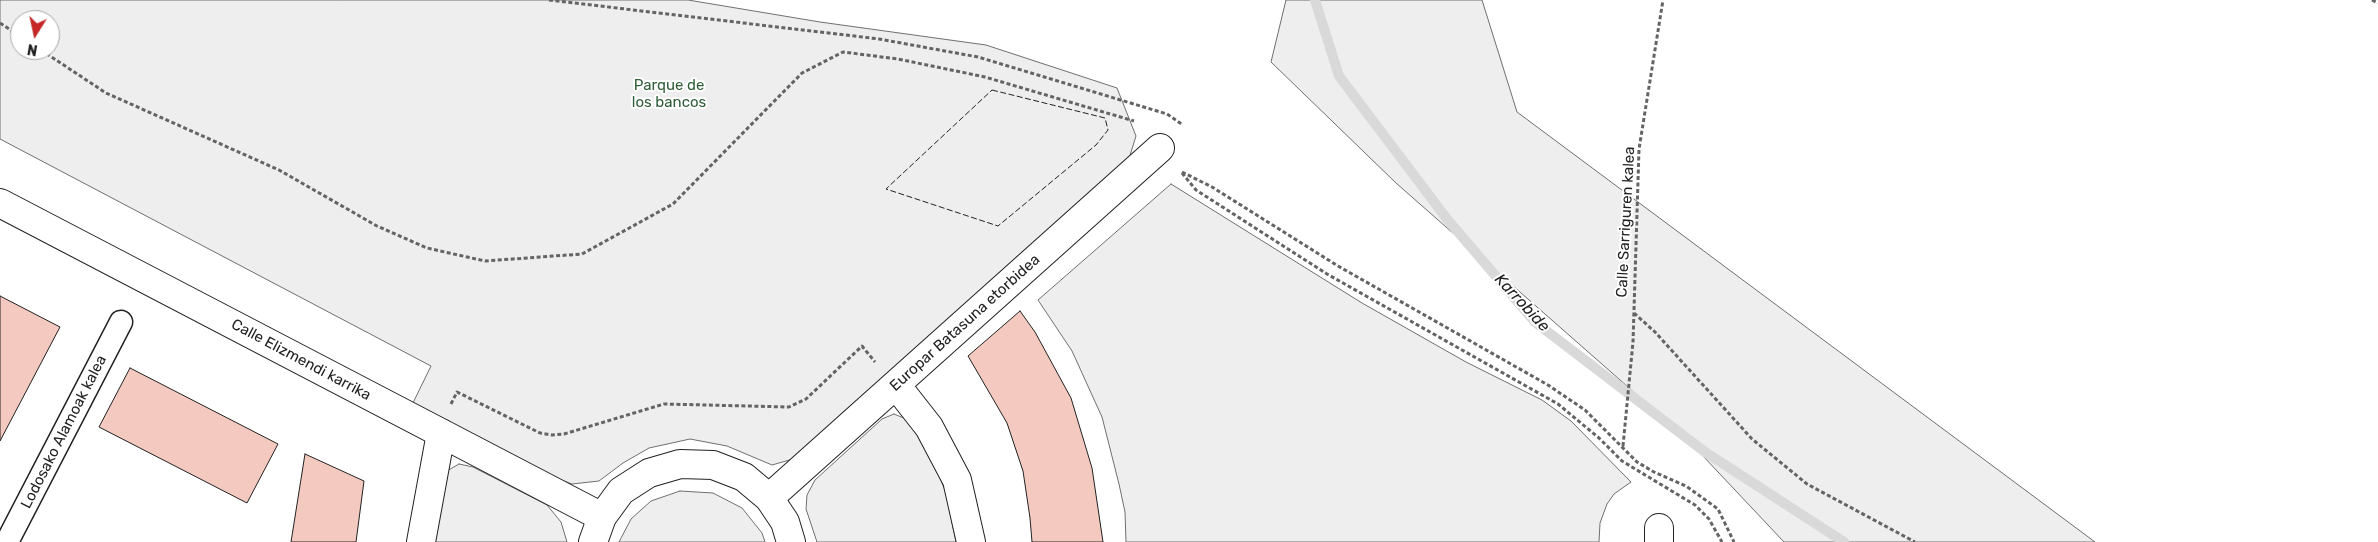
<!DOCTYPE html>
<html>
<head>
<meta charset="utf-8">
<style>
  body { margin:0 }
  #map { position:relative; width:2378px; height:542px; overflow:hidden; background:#fff; font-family:Rubik,sans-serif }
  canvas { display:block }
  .north { position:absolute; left:10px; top:10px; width:50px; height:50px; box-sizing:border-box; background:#fff; border:1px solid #a7a7a7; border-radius:50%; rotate:190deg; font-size:14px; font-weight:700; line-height:20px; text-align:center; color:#222 }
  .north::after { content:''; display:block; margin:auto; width:18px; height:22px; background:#c62828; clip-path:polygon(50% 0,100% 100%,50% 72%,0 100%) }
</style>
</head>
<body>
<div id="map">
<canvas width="2378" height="542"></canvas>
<div class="north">N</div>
</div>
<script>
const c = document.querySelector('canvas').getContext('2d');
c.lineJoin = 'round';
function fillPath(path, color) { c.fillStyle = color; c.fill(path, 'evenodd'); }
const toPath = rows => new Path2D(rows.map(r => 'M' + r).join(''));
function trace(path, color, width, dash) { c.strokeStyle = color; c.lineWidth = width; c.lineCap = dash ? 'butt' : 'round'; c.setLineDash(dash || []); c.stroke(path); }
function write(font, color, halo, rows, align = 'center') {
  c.font = font + ' Rubik,sans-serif'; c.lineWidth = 4; c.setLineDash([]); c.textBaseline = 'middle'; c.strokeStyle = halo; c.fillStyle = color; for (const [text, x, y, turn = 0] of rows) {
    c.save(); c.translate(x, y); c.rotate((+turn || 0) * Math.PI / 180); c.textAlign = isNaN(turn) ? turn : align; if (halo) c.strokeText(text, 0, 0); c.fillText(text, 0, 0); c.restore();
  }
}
const green = toPath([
  [0,0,688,0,820,22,986,45,1117,88,1136,136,1127,165,793,459,772,465,727,446,690,439,649,448,623,463,599,481,572,484,531,469,410,409,431,366,0,139,0,0],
  [20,20,50,20,50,50,20,50,20,20],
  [1286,0,1482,0,1517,112,2095,542,1784,542,1686,438,1396,183,1271,62,1286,0],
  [1171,184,1362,303,1466,362,1542,400,1571,421,1631,482,1614,494,1607,504,1600,523,1599,542,1126,542,1125,512,1119,484,1102,417,1072,351,1038,300,1171,184],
  [894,414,911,421,928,447,946,493,956,542,817,542,806,509,807,495,815,480,882,419,894,414],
  [459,464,473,467,547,505,561,522,567,542,429,542,445,472,459,464],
  [680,491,713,493,742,508,762,533,765,542,619,542,631,519,651,501,680,491]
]);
fillPath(green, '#eee');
trace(green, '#6f6f6f', 1);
trace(toPath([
  [1315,0,1339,76,1447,219,1535,322,1705,452,1844,542]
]), '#d9d9d9', 10);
const building = toPath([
  [0,296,60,327,0,441,0,296],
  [1020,311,1035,332,1071,398,1092,468,1103,542,1032,542,1030,518,1023,471,1007,423,968,356,1020,311],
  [130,368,278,444,247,503,99,427,130,368],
  [305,454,364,481,356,542,291,542,305,454]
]);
fillPath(building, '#f3c9c0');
trace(building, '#222', 1);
const pedestrian = toPath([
  [7,542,121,322]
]);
const minor = toPath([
  [0,203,602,517],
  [896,385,929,427,957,480,971,542],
  [769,498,1160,148],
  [421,542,441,433],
  [1659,542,1659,528]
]);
const tertiary = toPath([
  [593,542,602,517,621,491,649,473,680,464,713,465,744,477,769,498,785,522,791,542]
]);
trace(pedestrian, '#222', 25);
trace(minor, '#222', 30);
trace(tertiary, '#222', 30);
trace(toPath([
  [549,0,879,39,978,57,1167,114,1183,125],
  [2372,0,2378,3],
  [0,23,20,36],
  [41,50,106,93,279,170,377,226,427,248,485,261,582,254,673,204,802,73,843,52,898,59,985,77,1134,121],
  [1182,172,1212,187,1338,266,1548,385,1585,410,1637,462,1654,472,1686,486,1718,509,1734,542],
  [1182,173,1196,190,1327,274,1558,404,1599,438,1622,461,1695,505,1709,519,1722,542],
  [1634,313,1655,332,1752,439,1807,484,1915,542],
  [451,404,457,392,540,433,552,435,564,434,664,404,789,407,806,399,862,346,875,362],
  [1623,446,1633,342,1639,149,1663,0]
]), '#646464', 3, [4, 2.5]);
trace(pedestrian, '#fff', 22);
trace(minor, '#fff', 28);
trace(tertiary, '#fff', 28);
trace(toPath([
  [992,90,1105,118,1108,130,1096,145,998,226,886,189,992,90]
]), '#222', 1, [6, 2.5]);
write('15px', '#2f5e38', '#fff', [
  ["Parque de",669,86],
  ["los bancos",669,103]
]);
write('15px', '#222', '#fff', [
  ["Calle Sarriguren kalea",1626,222,-87],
  ["Europar Batasuna etorbidea",965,323,-42],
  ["Calle Elizmendi karrika",301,360,28],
  ["Lodosako Alamoak kalea",64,432,-63]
]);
write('italic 16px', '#222', '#fff', [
  ["Karrobide",1522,303,47]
]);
</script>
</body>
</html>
